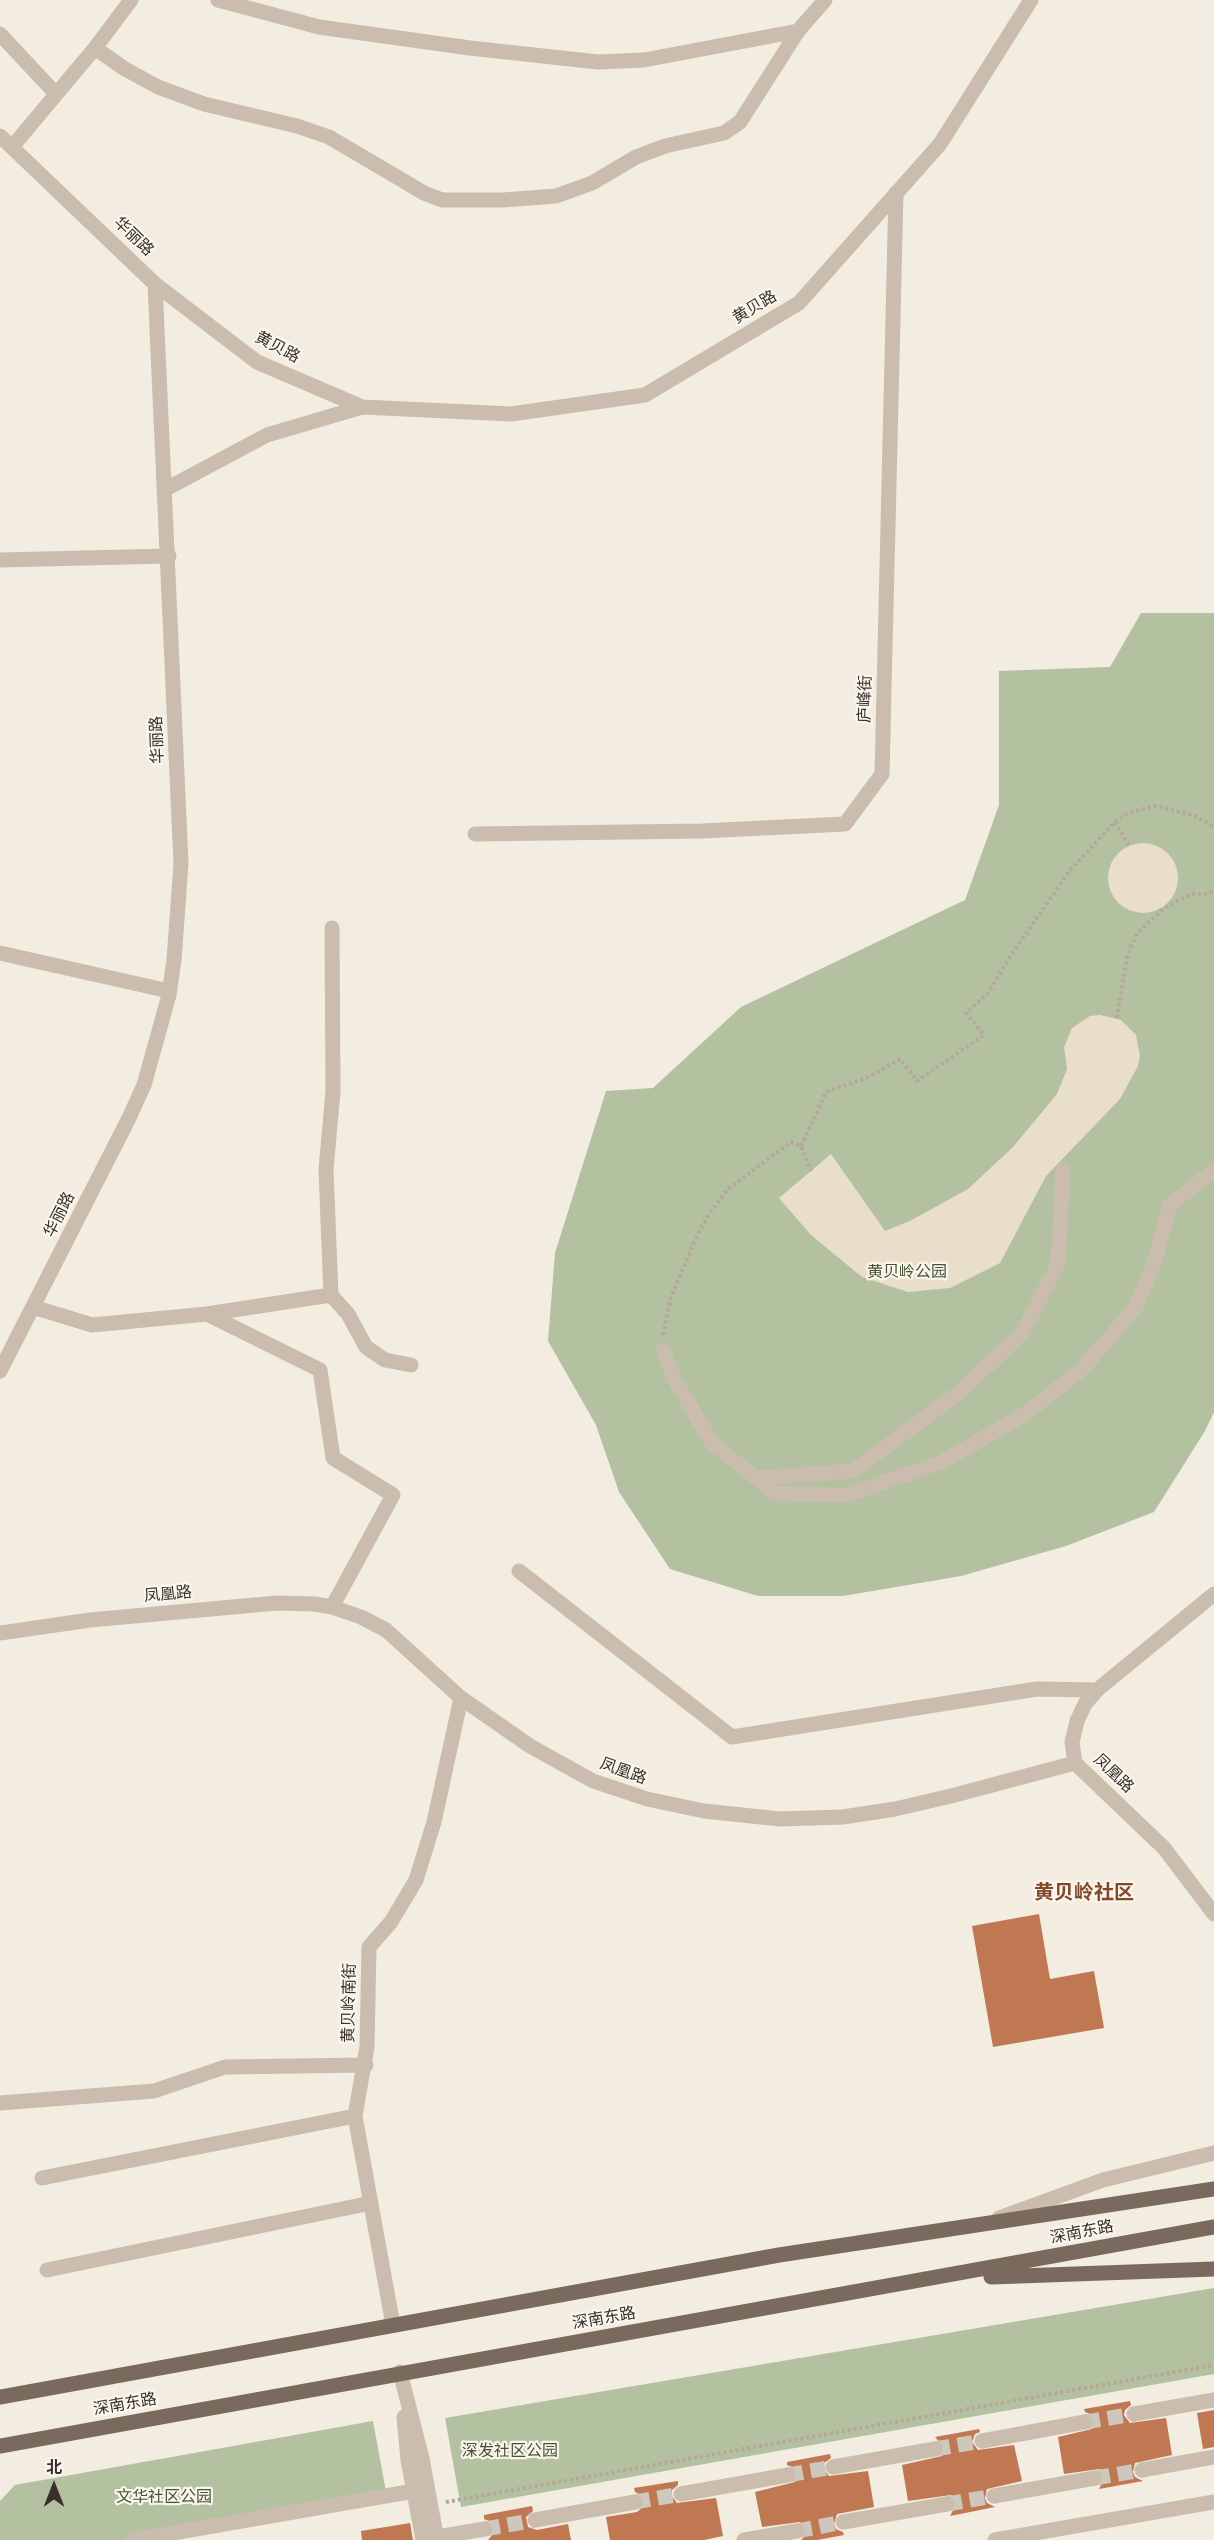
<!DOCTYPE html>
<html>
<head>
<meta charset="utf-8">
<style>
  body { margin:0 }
  #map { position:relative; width:1214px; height:2540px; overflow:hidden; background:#f2ece1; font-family:"Roboto Condensed","Noto Sans SC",sans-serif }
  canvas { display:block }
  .north { position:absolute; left:24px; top:2456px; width:60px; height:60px; -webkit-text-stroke:4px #faf5ed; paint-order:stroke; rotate:0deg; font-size:16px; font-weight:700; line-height:24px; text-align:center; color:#38312b }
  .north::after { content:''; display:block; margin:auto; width:21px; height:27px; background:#38312b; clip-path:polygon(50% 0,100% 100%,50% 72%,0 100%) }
</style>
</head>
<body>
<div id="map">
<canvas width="1214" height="2540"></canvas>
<div class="north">北</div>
</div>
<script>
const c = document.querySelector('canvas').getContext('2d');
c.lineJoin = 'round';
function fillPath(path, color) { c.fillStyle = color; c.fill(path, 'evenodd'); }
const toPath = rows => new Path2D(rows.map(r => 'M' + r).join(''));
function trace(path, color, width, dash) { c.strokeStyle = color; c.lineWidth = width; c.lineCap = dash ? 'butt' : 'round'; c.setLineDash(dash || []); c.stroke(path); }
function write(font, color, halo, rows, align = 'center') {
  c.font = font + ' "Roboto Condensed","Noto Sans SC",sans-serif'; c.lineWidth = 4.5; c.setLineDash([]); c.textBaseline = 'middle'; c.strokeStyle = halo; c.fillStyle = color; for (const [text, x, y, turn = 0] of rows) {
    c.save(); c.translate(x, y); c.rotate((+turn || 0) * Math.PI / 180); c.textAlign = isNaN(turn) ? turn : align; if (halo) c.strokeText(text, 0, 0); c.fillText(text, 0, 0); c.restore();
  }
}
fillPath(toPath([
  [1141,613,1214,613,1214,1412,1205,1431,1154,1512,1066,1546,961,1576,843,1596,758,1596,670,1569,619,1492,596,1425,548,1341,555,1253,606,1091,653,1088,741,1007,965,900,999,805,999,671,1110,667],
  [1214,2288,1214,2374,461,2507,445,2418],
  [373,2421,387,2497,148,2540,0,2540,0,2501,15,2485]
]), '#b3c1a1');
fillPath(toPath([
  '1108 878a35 35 0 1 1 70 0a35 35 0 1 1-70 0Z',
  [1100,1015,1121,1020,1136,1035,1140,1056,1138,1066,1120,1099,1046,1176,1000,1263,950,1288,908,1292,862,1277,811,1235,779,1198,831,1154,885,1231,910,1221,968,1189,1013,1147,1057,1094,1067,1069,1064,1047,1072,1028,1090,1016]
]), '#e9dec9');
fillPath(toPath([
  [1039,1914,1050,1979,1094,1971,1104,2028,993,2047,972,1926],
  [1130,2401,1131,2405,1125,2410,1124,2415,1130,2423,1166,2418,1172,2455,1135,2463,1133,2472,1135,2477,1143,2481,1099,2489,1105,2477,1099,2469,1064,2474,1058,2437,1092,2429,1094,2420,1092,2415,1085,2412,1084,2409],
  [1214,2410,1214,2447,1203,2449,1197,2413],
  [979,2429,980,2432,975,2434,972,2442,978,2450,1014,2445,1022,2481,987,2489,985,2498,987,2503,995,2507,950,2516,957,2503,951,2495,908,2501,902,2465,942,2456,944,2447,935,2437],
  [830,2454,831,2458,824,2463,823,2468,829,2476,868,2471,874,2507,837,2514,834,2524,836,2529,843,2532,844,2535,817,2540,801,2540,806,2535,807,2530,800,2522,762,2527,755,2492,795,2482,797,2473,795,2468,787,2465,787,2462],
  [678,2481,678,2485,672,2490,671,2495,677,2503,716,2498,723,2536,704,2540,610,2540,606,2517,637,2512,644,2506,643,2496,635,2492,634,2488],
  [532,2506,533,2511,526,2517,528,2527,537,2530,568,2524,571,2540,488,2540,494,2533,494,2527,492,2522,484,2519,484,2515],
  [410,2523,413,2540,362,2540,361,2531]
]), '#bf7852');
trace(toPath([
  [1085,2422,1134,2414],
  [935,2449,982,2441],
  [788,2475,833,2467],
  [1095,2478,1142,2470],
  [635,2502,681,2494],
  [947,2504,994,2496],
  [485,2529,535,2520],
  [797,2531,843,2522]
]), '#cdc7bd', 15, [15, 8]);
trace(toPath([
  [1115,822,1129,846],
  [1117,1018,1127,956,1137,933,1162,910,1177,901,1192,894,1202,895,1214,891],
  [801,1146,826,1092,869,1077,900,1059,917,1081,984,1035,966,1013,988,993,1010,957,1070,870,1115,822,1128,813,1155,806,1195,816,1214,827],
  [663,1335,671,1297,696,1238,709,1214,728,1189,791,1142,801,1146,811,1171],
  [446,2502,1214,2365]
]), '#b6a797', 4, [3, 3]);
trace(toPath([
  [218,0,319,27,470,48,598,62,644,60,798,31],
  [0,34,56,94],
  [95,48,125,69,158,87,204,104,297,126,329,137,424,193,442,200,503,200,556,196,592,183,636,157,665,146,724,133,740,122,798,31,825,0],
  [0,136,155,284,257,362,362,407],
  [12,147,95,48,131,0],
  [166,489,267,435,362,407,511,414,645,395,799,303,940,144,1031,0],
  [0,560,169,556],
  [475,834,702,831,845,824,882,774,896,193],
  [332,928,333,1091,326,1170,331,1295,348,1314,366,1347,385,1360,411,1365],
  [0,953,169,991],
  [33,1307,92,1325,207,1314,331,1295],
  [207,1314,320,1370,333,1458,393,1495,332,1607],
  [663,1351,677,1384,712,1443,775,1493,847,1495,942,1462,1025,1414,1081,1370,1136,1307,1154,1263,1170,1205,1214,1170],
  [0,1371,129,1118,144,1085,169,995,174,960,181,864,155,284],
  [756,1478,853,1471,960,1392,1023,1332,1058,1264,1063,1169],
  [519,1571,732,1737,1037,1689,1097,1690],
  [0,1633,90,1620,277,1603,315,1604,332,1607,361,1617,386,1630,461,1698,530,1746,593,1781,647,1799,704,1811,780,1819,843,1817,895,1809,951,1796,1075,1763,1164,1848,1214,1914],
  [1075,1763,1072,1742,1077,1721,1085,1704,1097,1690,1214,1594],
  [0,2103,154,2091,225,2067,366,2065],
  [42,2178,355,2116],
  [999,2218,1103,2180,1214,2153],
  [47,2270,371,2203],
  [393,2325,355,2116,367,2047,369,1947,391,1922,416,1880,434,1822,461,1698],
  [400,2372,422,2458,437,2540],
  [1134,2414,1214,2400],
  [404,2417,408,2460,423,2540],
  [982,2441,1085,2422],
  [833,2467,935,2449],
  [1142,2470,1214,2457],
  [681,2494,788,2475],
  [994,2496,1095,2478],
  [535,2520,635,2502],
  [843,2522,947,2504],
  [437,2537,485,2529],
  [133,2540,414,2491],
  [744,2540,797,2531],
  [995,2540,1214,2502]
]), '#cabdad', 15);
trace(toPath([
  [991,2277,1214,2269],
  [0,2397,779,2255,1214,2189],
  [0,2446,1214,2227]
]), '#796a5d', 15);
write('16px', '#38312b', '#faf5ed', [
  ["华丽路",133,237,44],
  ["黄贝路",755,308,-31],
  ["黄贝路",277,348,28],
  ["庐峰街",866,699,-89],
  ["华丽路",158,740,-92],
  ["华丽路",60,1215,-63],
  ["凤凰路",168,1595,-5],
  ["凤凰路",623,1772,20],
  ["凤凰路",1113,1774,43],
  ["黄贝岭南街",350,2003,-89],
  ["深南东路",1082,2233,-11],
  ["深南东路",604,2319,-10],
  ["深南东路",125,2405,-10]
]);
write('16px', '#445530', '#faf5ed', [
  ["黄贝岭公园",907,1273],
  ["深发社区公园",510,2452],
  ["文华社区公园",164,2498]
]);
write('bold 20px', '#834829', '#faf5ed', [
  ["黄贝岭社区",1084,1894]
]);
</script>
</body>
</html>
